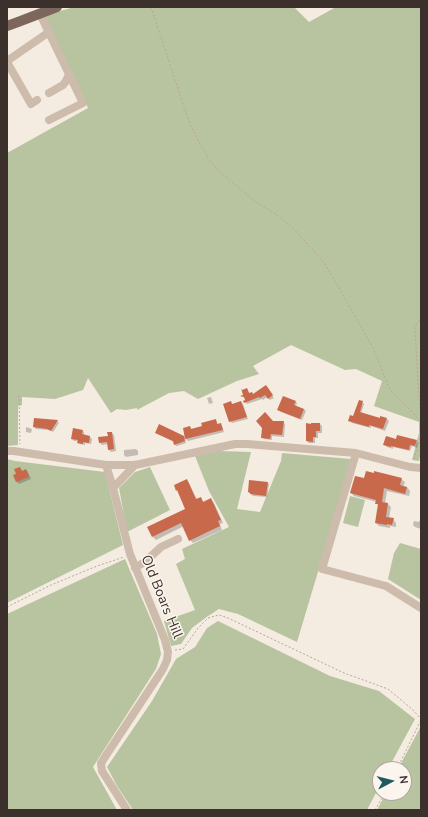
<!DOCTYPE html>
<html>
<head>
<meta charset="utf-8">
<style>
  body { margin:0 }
  #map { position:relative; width:428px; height:817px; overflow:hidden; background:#f4ebe1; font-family:"Nunito Sans",sans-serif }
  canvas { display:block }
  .frame { position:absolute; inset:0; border:8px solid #3b302b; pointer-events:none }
  .north { position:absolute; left:372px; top:761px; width:40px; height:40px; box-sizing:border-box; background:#fbf5ee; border:1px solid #aea6a0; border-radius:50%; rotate:83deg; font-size:11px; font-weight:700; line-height:16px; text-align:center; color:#3b302b }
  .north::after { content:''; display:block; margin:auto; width:14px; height:18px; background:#1f5a5e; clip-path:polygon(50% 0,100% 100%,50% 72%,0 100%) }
</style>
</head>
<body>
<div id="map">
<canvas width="428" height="817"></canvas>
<div class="frame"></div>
<div class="north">N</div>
</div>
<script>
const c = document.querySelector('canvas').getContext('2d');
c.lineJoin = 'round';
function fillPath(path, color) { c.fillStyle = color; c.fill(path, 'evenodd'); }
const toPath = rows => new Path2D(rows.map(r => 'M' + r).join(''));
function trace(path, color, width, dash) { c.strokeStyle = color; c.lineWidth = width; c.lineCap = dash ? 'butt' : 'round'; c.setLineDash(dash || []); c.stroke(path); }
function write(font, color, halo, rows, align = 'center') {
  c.font = font + ' "Nunito Sans",sans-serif'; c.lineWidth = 3; c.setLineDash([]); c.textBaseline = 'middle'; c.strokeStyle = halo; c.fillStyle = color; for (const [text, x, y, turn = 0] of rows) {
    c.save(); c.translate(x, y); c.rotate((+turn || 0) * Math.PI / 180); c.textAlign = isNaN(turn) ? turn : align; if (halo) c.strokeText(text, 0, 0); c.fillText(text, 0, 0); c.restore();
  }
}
fillPath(toPath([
  [74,7,294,7,309,22,336,7,421,7,421,452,419,461,412,460,419,433,419,422,374,406,382,381,356,369,345,370,291,345,253,366,259,374,237,381,198,399,184,391,169,393,137,410,137,408,126,410,117,409,111,413,88,378,83,390,55,399,22,397,22,405,18,406,18,445,7,446,7,153,88,108,43,16],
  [219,451,251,452,237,509,260,512,281,461,282,453,351,459,320,565,297,642,238,614,219,609,208,616,192,628,181,644,171,646,164,621,195,610,176,564,185,559,182,549,229,527,209,491,195,456],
  [7,459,15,461,64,467,105,472,123,545,7,603],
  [150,467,170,510,127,532,119,488,135,472],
  [350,496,365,500,358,527,343,523],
  [400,543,421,549,421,600,388,579,394,553],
  [125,559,157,634,161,654,156,669,93,767,117,810,7,810,7,614],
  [218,621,330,676,379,691,415,719,388,769,380,769,380,785,367,810,133,810,117,786,107,767,152,701,176,659,195,647,207,628],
  [421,726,421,810,377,810,386,793,404,793,404,769,398,769]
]), '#b8c4a0');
fillPath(toPath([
  [268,388,274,398,270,400,267,397,263,400,262,399,247,404,245,402,246,401,245,398,242,396,247,389,250,394,254,395],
  [211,397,213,403,209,404,207,398],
  [295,401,297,403,296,406,304,409,306,411,302,420,281,412,279,410],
  [241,402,243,404,248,419,232,423,230,421,231,403,233,405],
  [362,402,364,404,361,414,380,419,387,419,389,421,385,431,371,426,371,428,352,423,350,421,354,417],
  [216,420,218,425,220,424,222,426,224,432,188,441,186,439,184,429,190,427,193,430,203,427],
  [57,421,59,423,53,432,50,430,36,429,34,427],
  [273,422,283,422,285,424,284,437,272,436,272,440,264,439,262,437],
  [320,424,322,426,322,433,318,433,318,438,315,438,315,443,309,443,307,441],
  [26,427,32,429,31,433,26,432],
  [82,431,84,432,84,436,90,437,92,439,91,444,85,443,85,445,80,444,78,443,79,441,74,441,72,439],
  [112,433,114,435,116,451,111,452,109,450,108,444,102,445,100,443],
  [158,434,183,437,185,439,186,443,177,446,175,445,174,442],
  [397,440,416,441,418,443,417,448,412,446,410,451,393,447,393,449,387,447,385,445],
  [136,449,138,451,138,455,126,457,124,455,124,450],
  [20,468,23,472,26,470,28,472,31,479,19,484,17,482,14,476,17,474],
  [401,479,405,482,403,487,407,487,410,491,409,496,387,491,385,503,388,504,391,507,389,519,393,519,396,523,396,527,390,526,390,528,379,526,376,523,379,506,376,503,377,502,354,496,351,493,365,480],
  [186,480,189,483,197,500,201,498,204,503,211,500,214,503,223,523,220,524,222,530,193,543,190,540,184,526,156,540,153,537,149,527,186,509],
  [268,483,269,484,267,497,253,496,249,492],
  [421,518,421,529,415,527,413,525,414,521,419,522]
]), '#0003');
fillPath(toPath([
  [266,385,273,395,268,399,265,395,260,398,259,397,244,403,243,401,245,400,244,397,240,396,243,395,241,388,242,390,247,388,249,393,252,392,253,394],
  [283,396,296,401,294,405,304,409,300,419,277,410],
  [359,400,363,401,360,412,380,418,380,416,387,418,383,429,369,425,369,427,348,421,350,415,353,416],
  [231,401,232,404,241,401,247,417,229,422,223,404],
  [265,412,273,421,284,421,282,435,271,434,270,439,261,438,262,428,256,421],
  [34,418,58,420,51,431,47,429,33,427],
  [216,419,217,424,221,423,223,430,185,439,183,428,190,426,191,429,202,426,201,423],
  [306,423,311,424,311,423,320,423,320,431,316,431,316,437,313,437,313,442,306,441],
  [159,424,184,436,185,441,174,445,173,441,155,433],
  [73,428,83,430,82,434,90,436,89,443,83,442,83,444,77,443,78,440,71,439],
  [107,432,112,432,114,449,108,450,107,442,99,443,98,437,108,436],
  [397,435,417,440,415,446,410,445,409,450,391,446,391,447,383,445,386,436,396,439],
  [20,467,22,471,26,469,29,477,16,482,13,475,16,474,14,469],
  [366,471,374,473,374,471,402,478,400,485,407,487,405,494,384,488,382,502,388,503,386,517,394,518,392,525,387,524,387,525,375,523,378,504,375,504,376,500,350,493,355,476,364,478],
  [187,479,196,499,201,497,203,502,211,498,221,520,218,521,220,526,189,541,181,523,152,537,147,527,185,509,177,490,176,491,174,485],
  [249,480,268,482,266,496,250,494,250,493,248,492]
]), '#c8694b');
trace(toPath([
  [151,7,179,92,190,124,200,144,210,161,221,173,233,183,256,202,277,215,294,229,323,261,338,286,373,348,390,390,421,421],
  [421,317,415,327,418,383,421,416],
  [19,395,20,444],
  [414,459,420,439,421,434],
  [7,607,51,585,97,566,124,557],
  [175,650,183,649,198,628,208,618,219,615,228,618,344,673,388,689,413,710,421,719],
  [397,769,421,720],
  [375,810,385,793]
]), '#b9a596', 1, [2, 2]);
trace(toPath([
  [40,14,83,103,49,120],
  [7,61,49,32],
  [7,62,31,104,37,100],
  [49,93,63,85,66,81,69,74],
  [7,451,14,451,106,465,135,465,235,444,247,444,356,453,410,467,421,468],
  [356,453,322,569,386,586,421,608],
  [106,465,113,488,130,554,165,640,168,652,167,660,163,669,101,763,102,771,127,810],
  [113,488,135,465],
  [135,568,146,561,161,547,178,539]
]), '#cdbbac', 8);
trace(toPath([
  [7,26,18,22,57,7]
]), '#7d675c', 10);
write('14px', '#3b302b', '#fbf5ee', [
  ["Old Boars Hill",161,597,68]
]);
</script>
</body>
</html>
